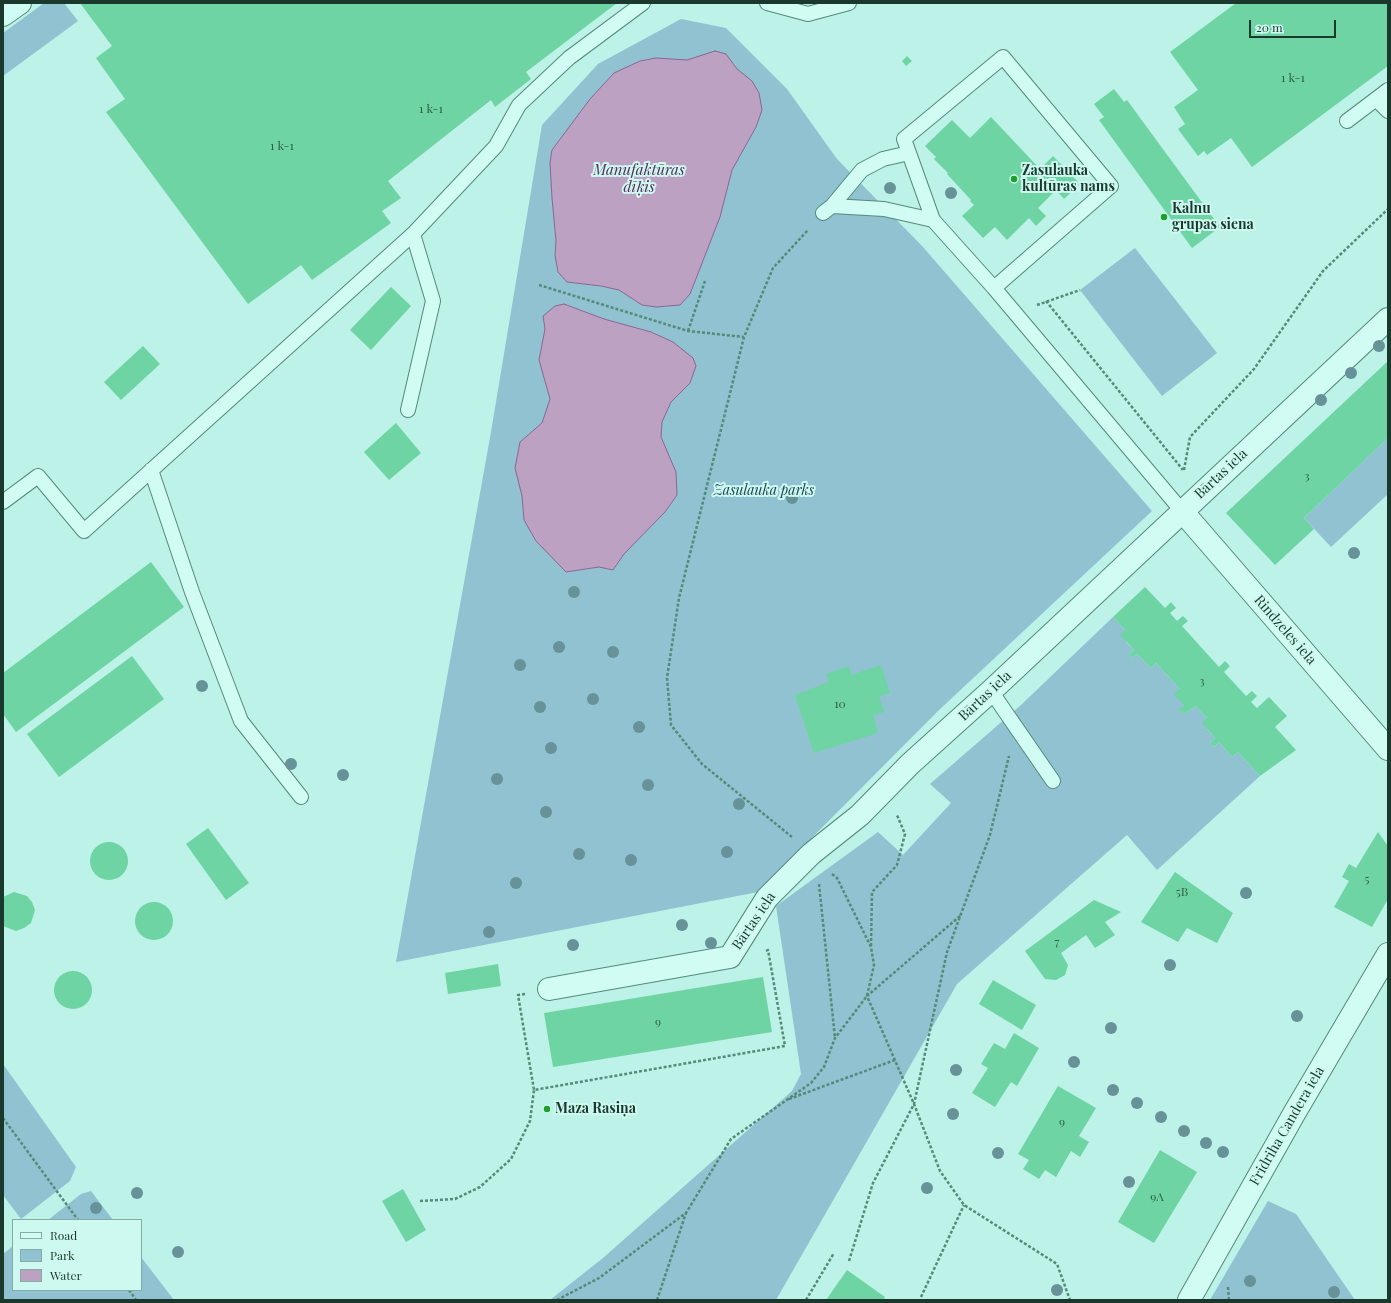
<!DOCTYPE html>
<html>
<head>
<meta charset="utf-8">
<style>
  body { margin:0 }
  #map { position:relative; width:1391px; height:1303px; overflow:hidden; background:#bcf2e7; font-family:"Playfair Display",serif }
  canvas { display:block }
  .frame { position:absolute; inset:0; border:4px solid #1a392c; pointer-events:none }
  .legend { position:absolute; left:12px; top:1219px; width:130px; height:72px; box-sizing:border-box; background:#cdf9f0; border:1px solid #85aca2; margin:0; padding:5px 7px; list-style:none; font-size:12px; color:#1a392c }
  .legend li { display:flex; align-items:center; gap:8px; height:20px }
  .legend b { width:20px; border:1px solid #85aca2 }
  .scale { position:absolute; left:1249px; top:20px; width:87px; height:18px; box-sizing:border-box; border:2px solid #1a392c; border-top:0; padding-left:5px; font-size:12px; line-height:14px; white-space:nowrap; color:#1a392c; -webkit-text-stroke:3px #cdf9f0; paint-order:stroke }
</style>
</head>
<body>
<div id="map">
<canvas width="1391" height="1303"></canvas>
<div class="frame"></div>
<ul class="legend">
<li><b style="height:5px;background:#d0fcf4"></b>Road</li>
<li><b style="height:11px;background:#90c2d1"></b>Park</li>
<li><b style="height:11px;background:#bca1c3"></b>Water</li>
</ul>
<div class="scale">20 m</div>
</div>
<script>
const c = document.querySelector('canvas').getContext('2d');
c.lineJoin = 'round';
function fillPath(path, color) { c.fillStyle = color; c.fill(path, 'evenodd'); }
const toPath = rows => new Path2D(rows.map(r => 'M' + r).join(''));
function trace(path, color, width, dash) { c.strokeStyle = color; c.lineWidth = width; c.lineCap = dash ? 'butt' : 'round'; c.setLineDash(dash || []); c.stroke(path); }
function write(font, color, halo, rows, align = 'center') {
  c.font = font + ' "Playfair Display",serif'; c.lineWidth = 4; c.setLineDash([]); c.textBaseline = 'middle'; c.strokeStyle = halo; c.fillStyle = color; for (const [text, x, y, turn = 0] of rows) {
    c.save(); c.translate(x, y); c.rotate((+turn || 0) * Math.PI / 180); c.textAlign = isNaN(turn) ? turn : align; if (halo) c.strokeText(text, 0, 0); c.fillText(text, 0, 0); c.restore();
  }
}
fillPath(toPath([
  [44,3,64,3,78,21,3,76,3,33],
  [681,19,726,28,787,89,837,159,923,247,1152,511,938,711,758,892,396,962,491,432,542,125,598,64],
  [1135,248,1217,353,1162,396,1080,290],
  [1388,438,1388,494,1331,547,1304,518],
  [1113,617,1125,630,1126,642,1134,650,1129,654,1132,658,1137,654,1151,668,1156,663,1180,689,1184,705,1180,710,1184,714,1196,706,1207,718,1207,729,1215,738,1210,743,1214,747,1219,742,1232,757,1238,752,1260,776,1157,870,1127,835,957,984,776,1300,550,1300,603,1258,792,1091,801,1074,776,906,878,832,903,855,951,803,930,784,1021,705],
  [3,1064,76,1167,70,1181,21,1219,3,1195],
  [91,1191,113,1220,48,1220,81,1194],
  [1268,1201,1296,1214,1355,1300,1210,1300],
  [13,1246,13,1290,141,1290,141,1257,174,1300,3,1300,3,1254]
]), '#90c2d1');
const water = toPath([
  [715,51,726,54,737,69,752,81,759,93,762,110,756,127,732,170,720,217,690,294,680,305,656,307,642,305,619,290,601,286,567,282,558,272,555,255,556,241,552,198,550,163,552,150,590,99,614,73,640,61,656,58,687,60,715,51],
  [564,304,604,319,651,332,673,342,693,358,696,366,690,383,671,402,662,422,661,437,676,472,677,495,665,512,624,554,613,570,599,567,566,572,536,541,524,520,522,496,515,468,520,442,542,423,550,399,539,360,545,329,543,316,555,306,564,304]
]);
fillPath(water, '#bca1c3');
trace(water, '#8b6791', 1);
fillPath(toPath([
  [80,3,617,3,526,72,531,79,495,107,491,100,388,181,401,198,382,211,391,223,312,280,301,265,248,304,106,112,125,99,96,58,112,46],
  [1236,3,1388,3,1388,66,1252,167,1231,138,1207,155,1204,151,1198,156,1178,129,1185,124,1174,107,1198,90,1170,52],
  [907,56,912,61,906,66,902,61],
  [1114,89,1124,102,1127,100,1220,227,1192,248,1099,120,1104,117,1094,104],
  [991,117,1040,169,1053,156,1080,184,1064,199,1056,190,1038,208,1046,216,1036,226,1029,218,1007,240,995,227,983,238,962,216,974,205,970,201,971,200,947,174,948,173,934,159,936,157,925,146,952,120,970,138],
  [391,287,411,306,371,350,350,330],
  [143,346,160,364,121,400,104,382],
  [1388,361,1388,438,1304,518,1314,529,1275,565,1226,513],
  [396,423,421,453,389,480,364,452],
  [151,562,184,607,16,732,3,714,3,673],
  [1145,587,1165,608,1171,602,1176,608,1170,613,1177,621,1183,616,1188,621,1182,626,1219,667,1225,661,1230,666,1224,672,1246,696,1252,691,1257,696,1251,702,1257,708,1269,697,1287,716,1275,727,1296,750,1260,776,1238,752,1232,757,1219,742,1214,747,1210,743,1215,738,1202,723,1207,718,1196,706,1184,714,1179,710,1184,705,1174,694,1180,689,1156,663,1151,668,1137,654,1132,658,1129,654,1134,650,1120,635,1125,630,1113,617],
  [132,656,164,699,59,777,27,734],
  [881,665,890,693,879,696,884,712,873,715,878,733,814,753,795,695,829,682,826,674,849,666,851,675],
  [208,828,249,883,226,900,186,844],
  [1378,832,1388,846,1388,899,1372,927,1334,907,1349,881,1342,877,1349,864,1356,868],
  '90 861a19 19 0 1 1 38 0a19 19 0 1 1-38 0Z',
  [1175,872,1233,913,1217,943,1187,928,1178,942,1141,922],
  [14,892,27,896,32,902,35,910,31,923,24,928,16,931,3,926,3,897],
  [1094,900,1121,912,1105,922,1115,935,1095,948,1086,935,1061,953,1068,965,1065,975,1056,980,1045,979,1025,951],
  '135 921a19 19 0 1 1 38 0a19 19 0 1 1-38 0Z',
  [498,964,501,986,448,994,445,973],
  '54 990a19 19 0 1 1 38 0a19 19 0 1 1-38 0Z',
  [763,977,772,1032,553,1067,544,1013],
  [993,980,1036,1005,1022,1030,979,1004],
  [1014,1033,1039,1048,1017,1086,1011,1082,995,1107,972,1093,988,1068,981,1064,994,1043,1005,1049],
  [1058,1086,1096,1108,1079,1136,1089,1142,1080,1157,1071,1151,1056,1177,1045,1170,1039,1179,1023,1169,1029,1160,1018,1154],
  [1160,1150,1197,1172,1154,1243,1118,1222],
  [403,1189,426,1230,406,1242,382,1201],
  [847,1270,885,1297,883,1300,826,1300]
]), '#6ed4a3');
const lane = toPath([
  [767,3,808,14,849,3],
  [1376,99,1388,111],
  [1347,121,1388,90],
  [832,206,862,170,883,159,909,153],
  [823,213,832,206,884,209,933,220,994,288,1182,511],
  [933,220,904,139,1003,57,1111,186,994,288],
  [408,410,433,301,413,234],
  [151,470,192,592,241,721,301,797],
  [3,502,38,476,84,531,413,234,496,146,519,105,569,58,643,3],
  [991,691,1053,781]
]);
const street = toPath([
  [3,15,20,3],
  [1182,511,1388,749],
  [549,989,730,957,767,898,811,854,860,815,910,764,991,691,1388,319],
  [1189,1300,1295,1112,1388,954]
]);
trace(lane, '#548b77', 16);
trace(street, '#548b77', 24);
trace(toPath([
  [539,285,688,331,744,337],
  [1046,301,1183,470],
  [1037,305,1080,290],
  [688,331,705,281],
  [1184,470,1190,437,1254,369,1323,271,1388,209],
  [792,837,702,764,671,725,667,678,679,598,744,337,773,268,808,230],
  [819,884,835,1038],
  [960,916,867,996,914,1104,940,1171,964,1205,1057,1264,1070,1300],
  [871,946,872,892,897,865,905,834,897,815],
  [525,994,518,995,534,1090,785,1046,768,950,766,951],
  [789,1099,895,1060],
  [3,1118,78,1220],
  [420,1201,455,1199,480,1187,511,1159,530,1121,534,1090],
  [849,1261,873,1183,914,1104,947,952,990,835,1009,756],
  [1228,1287,1229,1300],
  [129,1290,136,1300],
  [921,1297,964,1205],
  [557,1300,599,1278,686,1213,731,1139,811,1083,824,1067,835,1038,867,996,874,965,871,947,837,878,831,873],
  [657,1300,686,1213],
  [806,1300,834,1253]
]), '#548b77', 2.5, [3, 2]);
trace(lane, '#d0fcf4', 14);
trace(street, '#d0fcf4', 22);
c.fillStyle = '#669298';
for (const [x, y] of [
  [890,188],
  [951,193],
  [1379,346],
  [1351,373],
  [1321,400],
  [792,498],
  [1354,553],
  [574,592],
  [559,647],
  [613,652],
  [520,665],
  [202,686],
  [593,699],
  [540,707],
  [639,727],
  [551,748],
  [291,764],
  [343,775],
  [497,779],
  [648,785],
  [739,804],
  [546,812],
  [727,852],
  [579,854],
  [631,860],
  [516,883],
  [1246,893],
  [682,925],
  [489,932],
  [711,943],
  [573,945],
  [1170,965],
  [1297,1016],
  [1111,1028],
  [1074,1062],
  [956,1070],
  [1113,1090],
  [1137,1103],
  [953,1114],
  [1161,1117],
  [1184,1131],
  [1206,1143],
  [1223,1152],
  [998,1153],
  [1129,1182],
  [927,1188],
  [137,1193],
  [96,1208],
  [178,1252],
  [1250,1281],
  [1057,1290],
  [1334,1292]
]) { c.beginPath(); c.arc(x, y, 6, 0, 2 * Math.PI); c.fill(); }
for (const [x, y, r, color] of [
  [1014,179,4,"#1ea02b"],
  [1164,217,4,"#1ea02b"],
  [547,1109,4,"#1ea02b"]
]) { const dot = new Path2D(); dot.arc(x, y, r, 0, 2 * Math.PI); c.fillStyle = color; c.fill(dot); trace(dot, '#cdf9f0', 1.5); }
write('12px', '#2f604a', null, [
  ["1 k-1",1293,78],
  ["1 k-1",431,109],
  ["1 k-1",282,146],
  ["3",1307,476],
  ["3",1202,681],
  ["10",840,704],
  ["5",1367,879],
  ["5B",1182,892],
  ["7",1057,942],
  ["9",658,1022],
  ["9",1062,1122],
  ["9A",1157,1197]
]);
write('bold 14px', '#1a392c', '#cdf9f0', [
  ["Zasulauka",1022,171],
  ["kultūras nams",1022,187],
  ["Kalnu",1172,209],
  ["grupas siena",1172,225],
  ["Maza Rasiņa",555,1109]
], 'left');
write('14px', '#1a392c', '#cdf9f0', [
  ["Bārtas iela",1221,474,-43],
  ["Rindzeles iela",1285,630,49],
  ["Bārtas iela",985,696,-43],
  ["Bārtas iela",754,921,-56],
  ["Fridriha Candera iela",1287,1126,-60]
]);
write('italic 14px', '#1f4357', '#cdf9f0', [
  ["Zasulauka parks",764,491]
]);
write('italic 15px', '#5a2858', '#cdf9f0', [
  ["Manufaktūras",639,170],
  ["dīķis",639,187]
]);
</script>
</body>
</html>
